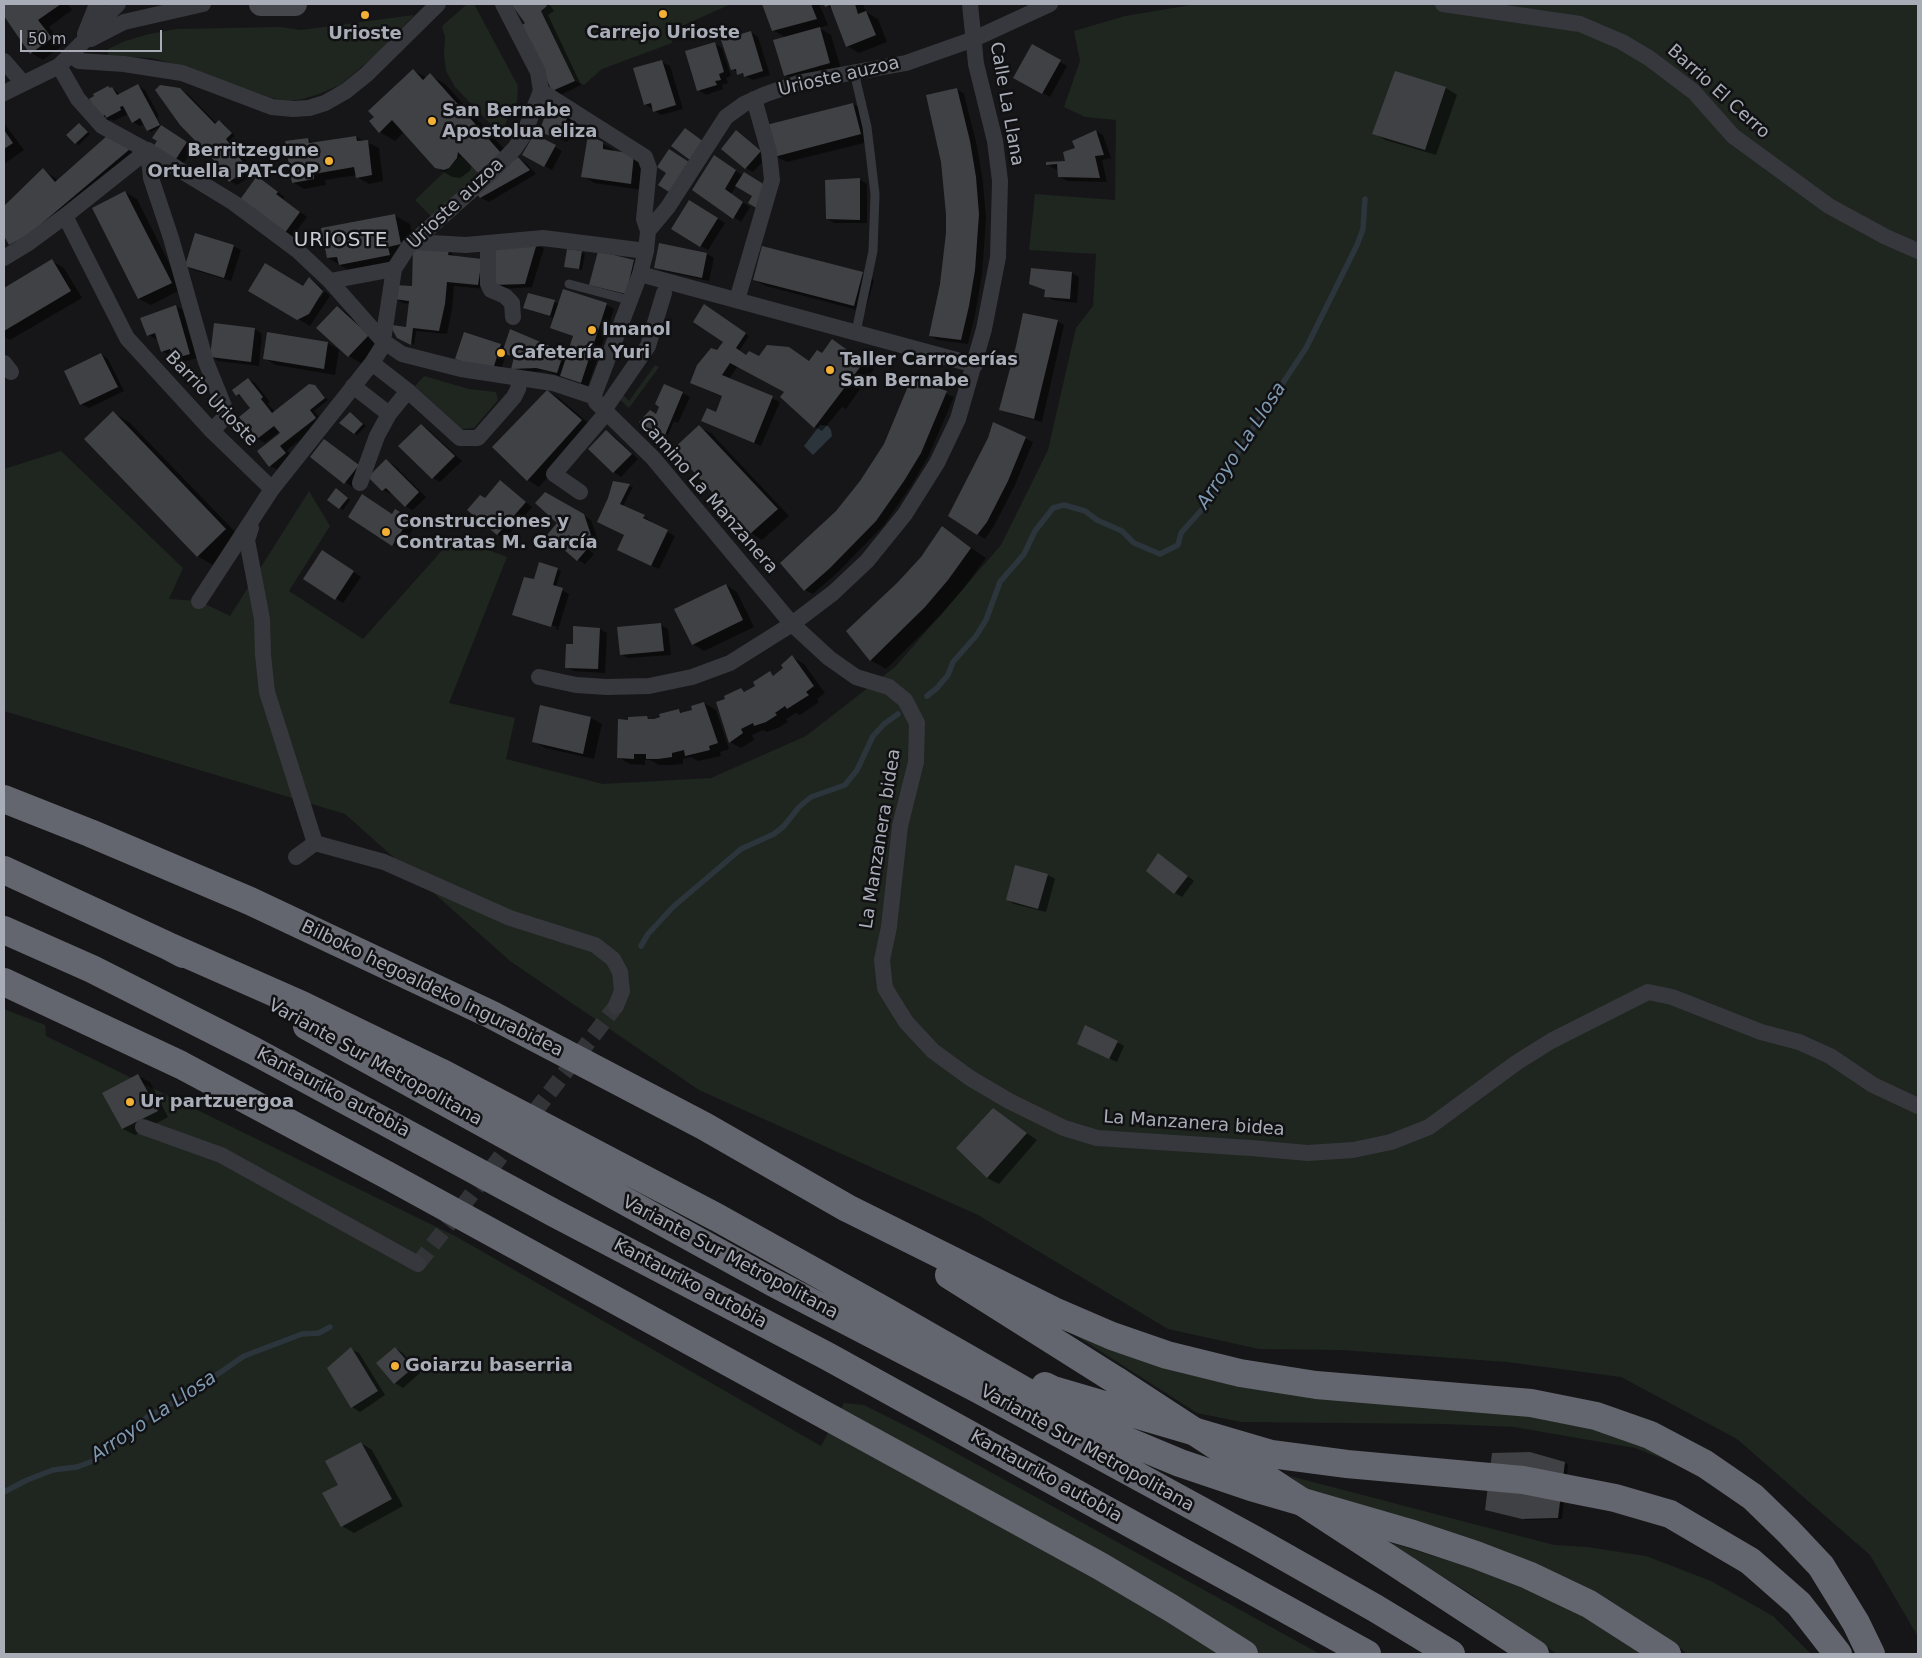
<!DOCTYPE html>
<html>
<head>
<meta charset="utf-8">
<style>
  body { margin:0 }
  #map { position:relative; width:1922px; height:1658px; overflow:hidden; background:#161618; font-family:"DejaVu Sans",sans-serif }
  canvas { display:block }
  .frame { position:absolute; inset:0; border:5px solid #a8adb8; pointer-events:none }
  .scale { position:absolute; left:20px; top:30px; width:142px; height:22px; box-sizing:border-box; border:2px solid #a8adb8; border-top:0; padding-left:6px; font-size:15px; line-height:18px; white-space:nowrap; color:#a8adb8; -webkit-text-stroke:4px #111113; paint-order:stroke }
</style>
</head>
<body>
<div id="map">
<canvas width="1922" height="1658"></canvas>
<div class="frame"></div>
<div class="scale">50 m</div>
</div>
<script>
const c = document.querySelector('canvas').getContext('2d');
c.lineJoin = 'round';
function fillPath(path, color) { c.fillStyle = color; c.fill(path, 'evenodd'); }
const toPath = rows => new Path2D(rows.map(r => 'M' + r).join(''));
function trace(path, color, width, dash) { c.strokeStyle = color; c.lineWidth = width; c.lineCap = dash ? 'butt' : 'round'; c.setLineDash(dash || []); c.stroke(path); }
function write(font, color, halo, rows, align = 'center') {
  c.font = font + ' "DejaVu Sans",sans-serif'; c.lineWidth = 5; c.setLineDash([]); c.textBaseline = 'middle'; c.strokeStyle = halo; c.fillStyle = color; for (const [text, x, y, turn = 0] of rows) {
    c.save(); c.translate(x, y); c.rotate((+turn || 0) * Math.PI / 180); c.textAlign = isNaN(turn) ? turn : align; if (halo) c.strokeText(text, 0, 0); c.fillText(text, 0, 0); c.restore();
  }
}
fillPath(toPath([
  [467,4,474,4,518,86,517,101,500,134,455,87,446,71,444,54,445,37,442,26],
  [545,4,731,4,671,31,672,43,602,69,584,85,575,81,541,11,547,6],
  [1197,4,1918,4,1918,1641,1917,1635,1870,1555,1737,1439,1621,1377,1507,1362,1341,1350,1259,1349,1168,1329,978,1215,699,1090,510,961,345,814,4,711,4,469,61,451,183,568,169,599,199,601,230,616,309,491,330,526,289,591,363,639,454,537,507,557,449,703,515,718,506,759,603,784,711,778,806,736,896,666,1001,545,1048,450,1076,328,1093,306,1096,254,1029,250,1035,194,1115,200,1116,120,1085,117,1064,107,1080,61,1074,31,1125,16],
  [414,15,376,55,340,85,319,94,303,99,289,101,272,98,182,66,152,58,108,56,108,49,125,41,149,34,176,29,280,27,301,30],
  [461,156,478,173,432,217,415,200],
  [655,365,659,367,629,408,619,399,622,394,629,401],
  [424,376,469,389,496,392,498,400,474,428,462,429,415,386],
  [4,1009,45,1025,46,1036,457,1237,821,1446,844,1403,864,1405,918,1432,1320,1654,4,1654,4,1222,6,1219,4,1218],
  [1072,1333,1181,1373,1252,1387,1548,1417,1635,1441,1679,1465,1635,1448,1514,1427,1445,1424,1241,1422,1197,1413],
  [1290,1476,1554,1545,1587,1547,1646,1556,1711,1581,1773,1616,1811,1654,1687,1654,1675,1643,1311,1494],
  [1385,1541,1511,1580,1595,1623,1642,1654,1557,1654,1474,1596]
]), '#1e261f');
fillPath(toPath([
  [820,425,828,426,831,430,832,436,813,455,804,446]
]), '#2c353c');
fillPath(toPath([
  [4,4,68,4,72,10,49,27,63,45,43,60,31,53,4,14],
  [512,4,549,4,554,11,548,15,581,85,560,95,553,90,526,23],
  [764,4,819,4,828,25,819,28,831,35,841,69,796,82,785,75,786,38,773,30],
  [825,4,863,4,866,12,878,19,887,42,859,53,847,46,833,10],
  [751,32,758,37,770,75,753,80,732,69],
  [715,44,722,48,731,76,726,78,728,83,722,85,723,89,706,95,699,90],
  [1032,46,1067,66,1050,97,1014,77],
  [662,62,670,66,683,109,661,115,645,104],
  [414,71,427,78,430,75,445,84,515,161,518,159,526,163,536,174,489,202,481,198,475,190,490,179,479,172,472,165,470,171,460,178,452,177,436,167,404,132,395,141,380,132],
  [1396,72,1446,88,1457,95,1436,155,1385,140,1374,133],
  [138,86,145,90,159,116,157,118,162,127,194,147,182,166,159,141,160,127,151,132,148,130,145,124,140,126,133,122,128,114,114,121,111,119,108,122,100,117,111,89,112,88,121,95],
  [180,89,188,94,217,124,220,121,223,123,235,136,229,141,239,151,255,173,237,185,230,181],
  [957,89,964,94,977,146,983,182,986,219,982,274,976,310,968,344,938,340,930,336,942,285,947,233],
  [853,104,865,111,872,141,787,162,775,156],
  [549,106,576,117,567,142,541,131],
  [4,123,24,150,4,164],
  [79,124,90,134,79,145,76,143],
  [1096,131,1103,135,1111,158,1102,160,1107,182,1067,181,1059,176,1058,169,1055,169,1048,165,1066,162,1076,148],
  [737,132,768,156,753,172,746,168],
  [535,135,562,151,552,170,524,155],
  [108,137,140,157,21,250,9,244,4,233,4,207,43,170,58,180],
  [356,137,379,148,383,181,369,184,357,177,357,175,325,180,326,185,304,189,293,182,307,139,315,144],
  [603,144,614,150,614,152,645,162,642,190,594,183,583,176],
  [722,161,743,176,754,196,737,185,731,194,750,207,741,222,694,190],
  [258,178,285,197,283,199,307,217,292,237,240,200],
  [860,180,867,184,867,223,834,223,827,218],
  [125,192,137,199,182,289,151,305,139,299,93,208],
  [689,201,725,223,708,250,672,229],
  [394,215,410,224,415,249,449,251,456,257,481,260,486,289,454,286,452,309,447,334,416,331,414,345,396,334,407,328,410,304,403,303,395,299,413,287,414,253,405,264,355,274,328,258],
  [537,244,544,248,532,287,502,289,495,284],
  [233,246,241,250,231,281,194,270,187,266],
  [581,252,585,254,582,270,566,266],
  [599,253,634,261,641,266,633,297,598,288,591,284],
  [707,254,714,258,709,281,663,271,655,267],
  [52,261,64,268,82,298,10,340,4,337,4,289],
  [1032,269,1072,273,1079,277,1077,303,1053,300,1046,296,1046,291,1031,284],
  [862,273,874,280,865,312,766,286,755,280],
  [310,278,323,289,318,297,321,297,325,291,330,296,310,326,288,313],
  [564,290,607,305,614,309,588,386,545,371,519,372,512,368,515,358,506,354,501,370,489,371,501,345,505,347,563,353,568,356,574,337,551,327,554,318,532,311,525,307,554,302,559,304],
  [176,306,183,310,197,358,182,362,174,358,173,354,169,355,162,351,158,339,156,339,148,335],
  [337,307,360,321,391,349,372,370,349,356,318,328],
  [712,310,749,336,739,351,747,356,810,362,823,354,832,341,874,369,846,409,842,407,822,431,815,427,785,391,738,366,729,379,780,402,761,446,732,433,717,413,723,397,699,387,725,342],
  [1057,321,1064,325,1042,422,1008,413,1001,409],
  [215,324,255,329,262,334,259,366,218,361,211,356],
  [328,343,339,350,335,375,276,365,264,358],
  [101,354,108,359,124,391,89,408,81,404],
  [248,379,255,383,270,402,268,404,275,412,315,386,328,400,314,411,323,422,287,450,293,458,278,470,270,466,281,433,280,431,265,443,257,438,252,408,245,399,237,395],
  [912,380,954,397,928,457,911,486,884,525,838,572,813,594,805,590,837,512,861,482,885,444],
  [548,391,559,398,593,427,539,487,528,480,494,447],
  [682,393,690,397,678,423,674,421,668,435,660,430,655,438,652,436,657,415],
  [113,413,129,422,241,538,213,565,197,556],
  [353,415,366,426,357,435,354,433],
  [994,423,1033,442,1015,485,994,526,985,539,977,534],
  [421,425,428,429,462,461,440,482,433,478],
  [699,427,711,433,789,516,762,540,751,533],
  [607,432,614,436,638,459,621,477,614,472,590,449],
  [324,440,365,470,352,487,312,457],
  [386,460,394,465,426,497,413,510,405,506,392,492,391,494,383,490],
  [501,482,532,507,505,539,497,534,486,499],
  [614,483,633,487,623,506,644,517,651,521,650,523,675,536,659,569,626,554,625,535],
  [339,492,350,500,343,510,339,508],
  [545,493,591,520,598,540,589,550,594,554,585,564,578,560],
  [403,515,417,523,400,549,349,517],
  [942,528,986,558,964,588,940,616,886,669,870,660,899,583,922,557],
  [330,556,361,577,343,603,305,578],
  [540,563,561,571,556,587,569,594,558,630,556,630,557,627,520,616,520,618,514,615,540,582],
  [726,585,737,592,754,627,704,651,693,644],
  [661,625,668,629,671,655,628,658,621,654],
  [600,629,607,633,605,673,574,671,566,667,574,646],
  [792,657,804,664,825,693,817,699,819,702,800,715,796,713,786,719,788,722,778,728,767,732,763,730,752,735,754,740,741,748,730,742,727,699,741,690,746,692,757,686,770,673,775,676,785,668],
  [704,703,716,710,729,749,720,752,721,756,698,761,691,757,683,759,683,764,671,765,659,765,650,760,645,760,645,765,630,764,618,757,629,721,647,718,651,720,679,710,684,714,694,711],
  [541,706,591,718,602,724,594,759,545,748,533,741],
  [1166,859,1194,881,1182,897,1175,893],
  [1048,875,1055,879,1046,912,1014,904,1007,899],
  [1117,1042,1124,1046,1117,1062,1086,1048],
  [138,1076,150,1082,168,1117,135,1135,123,1129,104,1094],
  [993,1110,1037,1140,999,1184,987,1178],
  [395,1348,403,1353,420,1373,403,1388,395,1383,378,1363],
  [351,1349,359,1353,385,1395,360,1412,352,1407],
  [361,1443,372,1450,403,1506,354,1533,342,1526,340,1485],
  [1565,1463,1568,1465,1562,1519,1527,1520,1490,1511]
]), '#0007');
trace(toPath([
  [927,696,937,688,948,675,953,662,976,636,986,620,1000,582,1024,554,1035,531,1053,508,1064,505,1085,511,1097,520,1122,531,1134,543,1160,554,1178,545,1181,533,1214,496,1245,440,1306,348,1357,245,1363,229,1365,199],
  [641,946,648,934,673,907,741,849,774,834,784,826,799,807,811,797,845,785,857,770,873,736,884,724,898,714],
  [4,1492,27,1480,53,1470,77,1467,93,1461,131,1435,147,1417,192,1392,244,1356,302,1334,319,1333,330,1327]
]), '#2c353c', 5.5);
fillPath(toPath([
  [4,4,61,4,38,20,52,38,30,54,4,16],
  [511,4,545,4,547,6,541,11,575,81,552,91,530,44,519,27,525,23],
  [762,4,811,4,817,19,772,31],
  [824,4,855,4,858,14,866,11,876,35,846,47,830,5,825,7],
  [820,27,830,63,784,76,773,40],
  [751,31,763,71,744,77,743,73,737,75,736,69,731,70,721,40],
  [715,42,724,72,719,74,721,80,715,81,717,85,697,91,685,51],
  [1032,44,1061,60,1042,94,1013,78],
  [662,60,676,105,653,112,651,103,644,105,633,68],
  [413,69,423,80,430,73,501,153,478,173,458,152,457,158,449,168,444,170,435,168,392,120,379,133,369,121,374,117,368,111],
  [1395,71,1446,87,1425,150,1372,134],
  [138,84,160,125,147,131,140,118,132,123,123,106,120,107,121,110,106,118,105,115,99,118,89,99,94,96,93,94,108,86,110,88,112,87,117,95],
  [160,85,180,88,215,124,219,120,232,133,226,139,248,169,229,182,212,158,180,125,155,90],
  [957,88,970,141,976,177,979,214,975,270,969,306,961,340,929,336,940,284,946,233,946,214,941,162,926,95],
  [853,103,861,134,774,157,766,125],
  [549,105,569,112,560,139,539,132],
  [79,123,88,132,75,144,66,135],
  [161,125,187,142,174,162,152,148,157,141,152,138],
  [685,128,704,142,690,160,671,146],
  [4,130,13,143,4,149],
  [736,130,761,151,745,169,721,149],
  [1096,130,1104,155,1095,156,1100,178,1058,177,1057,164,1046,165,1046,162,1065,161,1063,152,1075,148,1072,141],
  [534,134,556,145,544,167,522,155],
  [108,135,130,149,28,235,9,245,4,236,4,206,43,168,55,182],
  [588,135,603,142,603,149,634,154,631,184,581,177],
  [356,136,357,141,368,140,372,175,356,178,354,167,314,174,314,179,292,183,285,141,308,138,309,143],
  [669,149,689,162,669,192,658,185,666,173,657,167],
  [714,155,736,170,725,189,743,202,733,219,692,190],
  [518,157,530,170,480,198,473,189],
  [744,172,765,185,758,209,748,203,752,196,735,186],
  [257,176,278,192,276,194,300,212,284,234,239,201],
  [860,178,860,220,826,219,825,180],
  [125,191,172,283,138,299,92,208],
  [689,200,718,218,700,247,671,229],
  [395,214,401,244,388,247,390,255,339,265,337,257,327,258,321,228],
  [195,233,234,245,224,278,185,266],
  [537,243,525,284,493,285,492,245],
  [659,243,707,253,702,278,654,268],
  [762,246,863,272,854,306,753,280],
  [413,248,449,250,448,255,482,259,478,285,447,282,445,304,439,331,413,328,411,345,397,338,392,329,392,325,406,327,409,301,394,299,395,285,412,286],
  [567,249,582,251,579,269,564,267],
  [598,251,634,260,626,294,589,285],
  [52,259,71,291,4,331,4,288],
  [265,263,303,286,309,277,323,291,309,314,297,320,248,291],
  [1031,268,1072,272,1070,299,1044,297,1045,290,1029,284],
  [563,289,607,303,581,383,560,376,573,336,550,328],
  [528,293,555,300,550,316,523,308],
  [704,304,746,333,736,348,746,355,749,351,759,356,767,345,789,347,809,361,817,350,822,353,832,339,864,362,814,428,780,397,784,392,730,363,722,375,773,396,754,443,701,421,707,408,716,412,722,396,690,383,697,365,711,348,717,350,723,342,693,322],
  [176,305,190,354,173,359,170,349,161,352,155,333,147,336,140,318],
  [337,306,369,335,348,357,316,328],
  [1023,313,1058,320,1034,419,999,410,1016,346],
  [214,323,255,328,251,362,210,357],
  [510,329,564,352,557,373,536,368,511,369,514,357,502,353],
  [267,332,328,342,324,369,263,359],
  [464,332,501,344,494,366,481,368,455,359],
  [101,353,118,387,80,405,64,371],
  [248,378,263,397,261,399,272,413,309,384,315,385,325,398,310,410,316,418,280,446,286,453,269,467,257,451,280,433,274,426,257,439,239,417,250,408,239,394,236,396,232,390],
  [911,379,947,391,921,453,904,481,876,521,830,568,804,591,780,563,836,511,860,481,884,444],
  [664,384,683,392,665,435,657,430,652,437,639,422,650,410,656,414,659,407,655,404],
  [547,390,582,420,527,481,492,447],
  [113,411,226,529,197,557,84,439],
  [350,412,363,424,354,434,339,423],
  [993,422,1026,437,1008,481,987,522,977,535,948,516,988,438],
  [421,424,455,456,432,479,398,446],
  [699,425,778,509,750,534,673,449],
  [606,430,632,454,613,473,588,449],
  [324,439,359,465,344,484,310,457],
  [386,459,419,492,405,507,386,488,382,491,368,477],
  [500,480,526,502,497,535,467,510,480,495,485,498],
  [613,481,630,484,620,504,645,515,643,518,668,530,651,566,617,550,624,535,597,522,608,498],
  [336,488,348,498,339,509,327,500],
  [545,492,584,514,591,535,583,545,587,549,577,561,547,535,557,523,535,503],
  [362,494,392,514,395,509,410,518,392,546,348,517],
  [942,526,971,548,948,580,925,607,870,661,846,631,898,582,921,557],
  [322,550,354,571,335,600,303,579],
  [539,562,558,568,553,585,563,588,551,627,512,615,524,577,534,579],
  [726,584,743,620,692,645,674,609],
  [661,623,664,651,620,655,617,627],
  [573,626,600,628,598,669,565,668,566,644,573,644],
  [792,655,814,686,806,692,809,695,787,709,785,706,775,713,777,715,766,722,754,726,753,723,741,729,743,733,729,743,716,702,725,699,724,696,741,688,744,692,755,686,753,682,770,671,773,676,783,668,781,665],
  [704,702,718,743,709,746,710,750,685,756,684,750,672,753,672,757,658,759,646,759,646,754,634,754,634,759,617,758,618,719,628,720,628,717,647,716,648,719,654,719,660,717,659,714,679,709,680,713,692,710,691,706],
  [540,705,591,717,583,754,532,742],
  [1158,853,1188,876,1174,894,1146,871],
  [1015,865,1048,874,1038,909,1006,900],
  [1085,1025,1118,1041,1109,1059,1077,1044],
  [138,1074,158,1111,122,1129,102,1093],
  [993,1108,1027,1133,987,1178,956,1148],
  [351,1347,378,1391,351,1408,327,1368],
  [395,1347,413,1368,394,1384,376,1363],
  [361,1442,392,1499,341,1527,322,1493,338,1485,325,1461],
  [1530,1452,1565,1462,1558,1518,1522,1519,1485,1510,1492,1453]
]), '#404145');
trace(toPath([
  [418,1264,616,1006]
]), '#333438', 16, [16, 8]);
trace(toPath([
  [854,72,867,127,875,194,873,251,856,332],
  [569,284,629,300]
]), '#37383d', 9);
trace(toPath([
  [1443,4,1580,24,1622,42,1649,58,1694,92,1733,136,1829,206,1886,237,1918,251],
  [85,34,97,4],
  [91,39,124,22,203,4],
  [71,55,79,61,124,64,182,73,272,107,293,109,309,108,325,103,346,91,367,74,438,4],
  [4,61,23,83],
  [59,66,78,99,102,126,157,156,234,203,297,250,330,281,383,341,402,354,461,369,553,383,589,395,594,395],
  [541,91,645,157,649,168,644,219,648,231,646,251,640,274,594,395],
  [4,93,59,66,97,28,105,17,118,4],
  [148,150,151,178,171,238,206,362,224,406,225,417,212,431],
  [65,216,127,338,212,431,272,489],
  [648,231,668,207,726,117,744,104,766,94,801,82,906,63,974,39,1050,4],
  [414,242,466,245,543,238,646,251],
  [488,244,488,284,491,290,505,296,512,303,513,317],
  [4,258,27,244,65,216,148,150],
  [640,274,975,365],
  [330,281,394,269],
  [737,300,772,180,769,152,754,99],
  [4,363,11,372],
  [372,363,408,391,460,438,478,438,514,397,518,389,520,378],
  [353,386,389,414],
  [594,395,596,402,653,458,792,624,829,658,856,677,889,687,905,700,917,723,916,762,900,826,889,927,882,960,885,988,906,1022,933,1051,970,1078,1009,1101,1064,1128,1097,1138,1251,1148,1308,1153,1353,1150,1391,1142,1429,1127,1516,1063,1551,1041,1648,992,1672,997,1761,1032,1799,1042,1830,1056,1873,1085,1918,1106],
  [604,410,648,346,664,293],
  [360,483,377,436,389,414,408,391],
  [580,492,554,474,607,412],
  [251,528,247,540,262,619,263,655,267,692,315,843],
  [199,601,272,489,372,363,382,347,394,269,409,246,491,173,515,148,523,136,541,91,538,72,503,4],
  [539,677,576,685,607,687,649,686,692,677,730,663,792,624,833,593,867,561,905,514,937,463,958,419,984,329,998,257,1000,181,995,141,976,64,970,4],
  [296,857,315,843,384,862,510,918,595,945,613,959,620,972,622,991,616,1006],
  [143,1127,221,1155,418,1264]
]), '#37383d', 16);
trace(toPath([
  [261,4,295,4]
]), '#45474d', 24);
trace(toPath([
  [4,799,90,833,250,901,492,1015,704,1126,847,1208,1054,1311,1112,1336,1167,1355,1240,1373,1316,1385,1531,1403,1596,1416,1650,1435,1705,1464,1753,1497,1788,1531,1821,1566,1856,1623,1871,1654],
  [4,870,166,945,183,954],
  [4,930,92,969,254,1051,554,1213,827,1356,1367,1654],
  [166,945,302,1005,440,1072,718,1218,885,1311,1044,1402,1103,1431,1180,1463,1251,1487,1413,1534,1476,1555,1528,1575,1589,1604,1667,1654],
  [4,982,181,1065,387,1175,1100,1566,1171,1608,1244,1654],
  [307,1026,772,1282,978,1389,1255,1540,1375,1608,1451,1654],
  [949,1275,1117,1381],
  [1045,1386,1053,1390,1271,1454,1347,1464,1523,1480,1615,1498,1670,1514,1750,1561,1799,1604,1838,1654],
  [1408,1571,1535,1654]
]), '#63666e', 28);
trace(toPath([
  [1117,1381,1408,1571]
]), '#63666e', 28);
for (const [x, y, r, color] of [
  [663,14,5,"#f2b134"],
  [365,15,5,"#f2b134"],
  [432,121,5,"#f2b134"],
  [329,161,5,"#f2b134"],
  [592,330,5,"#f2b134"],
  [501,353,5,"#f2b134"],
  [830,370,5,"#f2b134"],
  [386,532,5,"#f2b134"],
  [130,1102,5,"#f2b134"],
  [395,1366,5,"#f2b134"]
]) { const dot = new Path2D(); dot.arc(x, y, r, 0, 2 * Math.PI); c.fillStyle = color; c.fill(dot); trace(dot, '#111113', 2); }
write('bold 18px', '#a8adb8', '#111113', [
  ["Carrejo Urioste",663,33,"center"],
  ["Urioste",365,34,"center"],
  ["San Bernabe",442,111],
  ["Apostolua eliza",442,132],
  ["Berritzegune",319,151,"right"],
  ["Ortuella PAT-COP",319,172,"right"],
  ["Imanol",602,330],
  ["Cafetería Yuri",511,353],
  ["Taller Carrocerías",840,360],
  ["San Bernabe",840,381],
  ["Construcciones y",396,522],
  ["Contratas M. García",396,543],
  ["Ur partzuergoa",140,1102],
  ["Goiarzu baserria",405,1366]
], 'left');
write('18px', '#a8adb8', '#111113', [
  ["Urioste auzoa",839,77,-13],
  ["Barrio El Cerro",1718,92,42],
  ["Calle La Llana",1006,104,80],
  ["Urioste auzoa",456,204,-43],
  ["Barrio Urioste",211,399,46],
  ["Camino La Manzanera",708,496,49],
  ["La Manzanera bidea",881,839,-81],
  ["Bilboko hegoaldeko ingurabidea",432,989,26],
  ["Variante Sur Metropolitana",375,1063,29],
  ["Kantauriko autobia",333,1093,28],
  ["La Manzanera bidea",1194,1124,4],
  ["Variante Sur Metropolitana",730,1258,28],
  ["Kantauriko autobia",690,1284,28],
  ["Variante Sur Metropolitana",1087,1449,29],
  ["Kantauriko autobia",1046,1477,29]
]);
write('italic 19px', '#7f9bb3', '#111113', [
  ["Arroyo La Llosa",1242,446,-57],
  ["Arroyo La Llosa",154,1417,-34]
]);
c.letterSpacing = '1px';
write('20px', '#c9ccd4', '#111113', [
  ["URIOSTE",341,241]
]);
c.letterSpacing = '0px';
</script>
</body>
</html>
